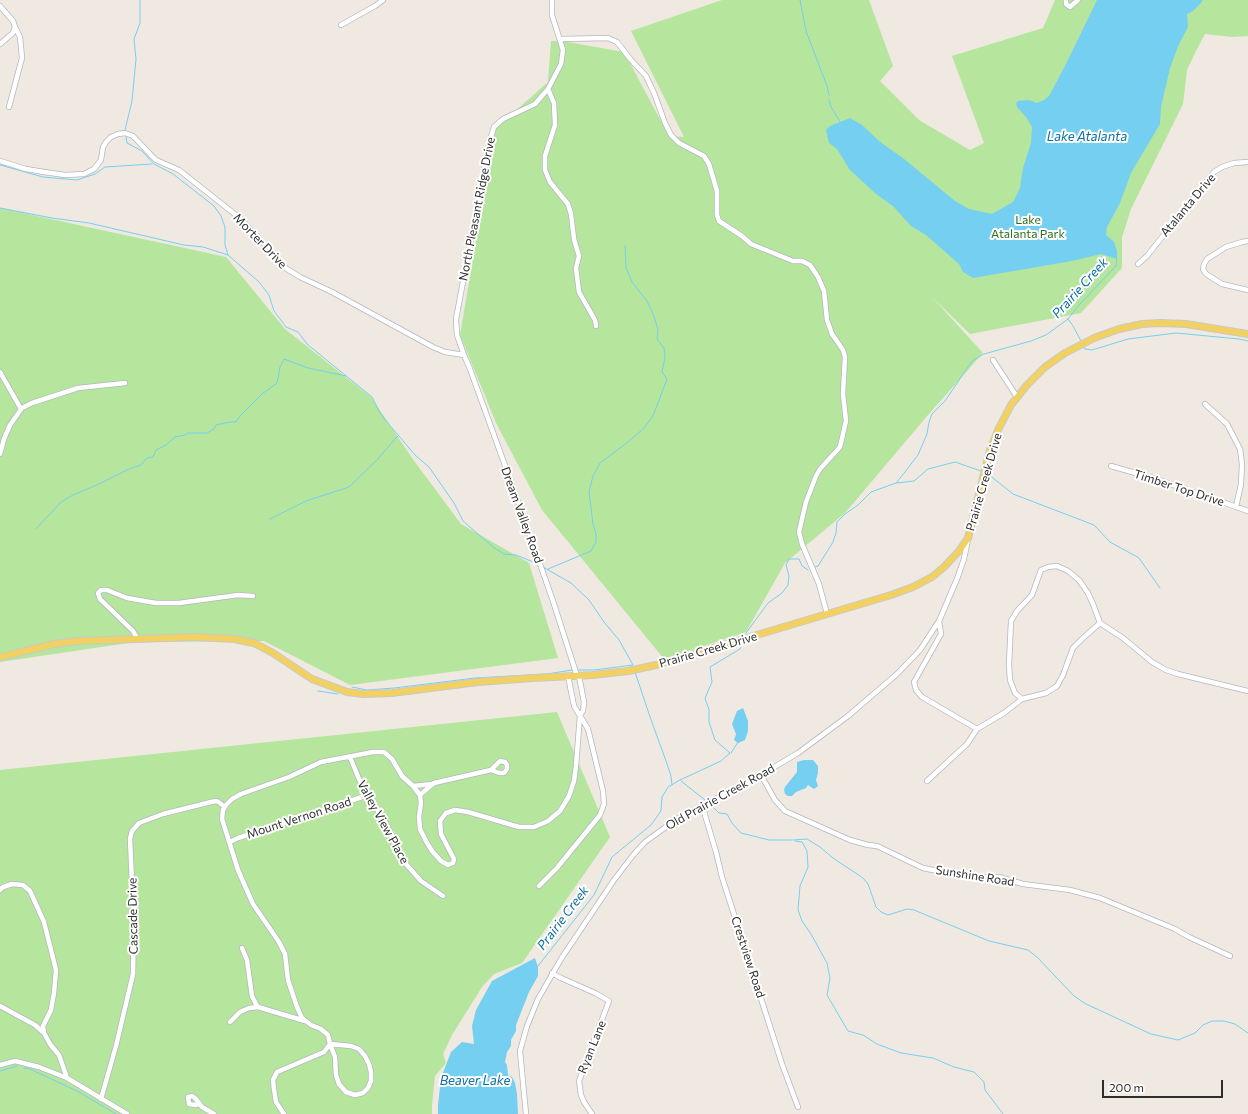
<!DOCTYPE html>
<html>
<head>
<meta charset="utf-8">
<style>
  body { margin:0 }
  #map { position:relative; width:1248px; height:1114px; overflow:hidden; background:#efe9e1; font-family:Commissioner,sans-serif }
  canvas { display:block }
  .scale { position:absolute; left:1102px; top:1080px; width:121px; height:18px; box-sizing:border-box; border:2px solid #2e2e2e; border-top:0; padding-left:5px; font-size:12px; line-height:14px; white-space:nowrap; color:#2e2e2e; -webkit-text-stroke:3px #fff; paint-order:stroke }
</style>
</head>
<body>
<div id="map">
<canvas width="1248" height="1114"></canvas>
<div class="scale">200 m</div>
</div>
<script>
const c = document.querySelector('canvas').getContext('2d');
c.lineJoin = 'round';
function fillPath(path, color) { c.fillStyle = color; c.fill(path, 'evenodd'); }
const toPath = rows => new Path2D(rows.map(r => 'M' + r).join(''));
function trace(path, color, width, dash) { c.strokeStyle = color; c.lineWidth = width; c.lineCap = dash ? 'butt' : 'round'; c.setLineDash(dash || []); c.stroke(path); }
function write(font, color, halo, rows, align = 'center') {
  c.font = font + ' Commissioner,sans-serif'; c.lineWidth = 4; c.setLineDash([]); c.textBaseline = 'middle'; c.strokeStyle = halo; c.fillStyle = color; for (const [text, x, y, turn = 0] of rows) {
    c.save(); c.translate(x, y); c.rotate((+turn || 0) * Math.PI / 180); c.textAlign = isNaN(turn) ? turn : align; if (halo) c.strokeText(text, 0, 0); c.fillText(text, 0, 0); c.restore();
  }
}
fillPath(toPath([
  [722,0,869,0,893,66,880,81,919,120,970,150,984,143,952,56,1043,28,1055,0,1248,0,1248,36,1232,37,1205,34,1196,51,1187,70,1183,104,1131,209,1122,237,1122,268,1081,313,970,334,932,297,876,256,932,297,983,353,928,415,845,513,785,563,746,632,664,659,542,510,497,425,460,335,495,129,548,82,551,41,562,41,624,52,669,136,684,137,631,31],
  [0,208,226,257,285,329,371,397,412,458,461,524,529,563,558,658,350,685,264,641,135,642,0,662],
  [557,712,610,837,522,963,494,974,482,987,452,1035,443,1054,446,1063,435,1076,432,1105,432,1114,0,1114,0,770]
]), '#b6e59e');
fillPath(toPath([
  [1097,0,1203,0,1201,3,1193,11,1187,14,1188,27,1179,44,1170,68,1161,107,1160,124,1131,173,1120,203,1107,227,1106,235,1114,242,1117,251,1117,259,1101,254,1072,261,973,278,963,272,959,264,926,235,911,226,893,206,876,194,850,170,837,149,829,143,826,130,830,126,850,118,862,125,879,141,904,159,955,201,969,209,992,214,1013,202,1020,188,1023,168,1031,143,1032,127,1026,117,1017,107,1016,103,1018,101,1029,100,1037,103,1044,100,1049,96,1066,64],
  [743,708,748,721,748,731,745,740,738,743,734,740,736,734,732,724,737,711],
  [804,760,813,760,818,766,818,773,816,780,818,786,814,789,808,785,806,788,796,792,792,796,788,796,785,794,784,790,785,787,797,772,797,762],
  [535,958,538,967,538,976,529,992,516,1025,516,1031,511,1040,511,1046,507,1052,505,1062,507,1065,508,1075,512,1077,515,1083,517,1094,518,1114,438,1114,438,1105,441,1078,451,1052,462,1042,474,1044,472,1026,476,1010,492,981]
]), '#75cff0');
trace(toPath([
  [800,0,806,31,827,86,829,95],
  [829,100,831,107,841,123],
  [125,130,132,101,136,59,134,39,140,23,140,0],
  [126,137,127,143,142,151,154,164,173,174,214,206,221,216,225,227,225,245,228,255],
  [0,165,43,177,77,180,95,174,105,167,152,164],
  [0,208,52,218,89,223,184,245,203,247,228,255,259,282,269,295,274,311,286,327,298,332,307,344,372,397,380,413,387,422,415,455,429,467,454,503,463,521,493,547,504,554,516,555,538,564],
  [1068,319,1073,326,1081,341],
  [1084,347,1085,349,1092,350,1128,339,1176,333,1239,339,1248,341],
  [988,474,1013,494,1094,525,1110,542,1139,558,1160,588],
  [897,483,914,481,928,469,955,462,981,471],
  [270,519,306,501,349,487,377,460,394,440,399,435],
  [36,529,61,502,73,495,99,484,129,469,141,465,147,458,153,457,156,450,166,445,175,437,185,435,188,433,207,433,214,429,216,425,230,422,236,422,240,416,262,394,277,383,280,367,284,359,308,368,346,376],
  [543,567,571,583,589,600,604,622,619,640,633,665,594,670,579,670],
  [815,567,818,566,833,542,836,533,837,522,845,514,858,505,871,492,896,483,905,472,918,455,927,434,929,422,932,414,945,401,972,361,984,354,1031,341,1046,335,1068,319,1079,305,1116,266,1117,259],
  [548,569,591,551,596,542,596,534,593,524,589,492,593,476,600,463,628,442,644,428,653,416,667,379,662,372,665,357,664,348,657,339,658,330,654,316,647,301,632,282,626,268,625,246],
  [746,633,768,603,782,593,788,585,789,576,786,565,789,559,799,559,802,566,808,570],
  [635,672,649,714,666,761,671,776,672,785],
  [352,687,367,690,394,688,475,678,547,674,572,670],
  [318,691,338,694],
  [731,753,738,742],
  [681,781,705,800],
  [711,805,719,813,727,814,732,823,741,833,769,840,792,840],
  [793,840,807,839,820,847,833,858,863,878,868,884,876,907,881,912,888,915,907,909,914,910,989,941,1028,950,1037,957,1074,996,1086,1004,1151,1034,1178,1040,1195,1033,1203,1025,1212,1021,1224,1021,1235,1024,1248,1033],
  [795,841,802,842,807,851,808,867,800,886,798,910,802,921,811,934,827,963,830,978,827,995,848,1031,863,1035,877,1044,901,1053,933,1058,954,1067,974,1072,984,1082,985,1090,1003,1114],
  [538,966,594,895,612,857,651,825,661,811,662,797,668,787,680,780,721,761,730,753,715,740,709,722,709,710,705,698,712,682,710,667,740,649,743,642],
  [24,1068,30,1069,77,1091,116,1114],
  [0,1071,17,1066]
]), '#75cff0', 1);
const minor = toPath([
  [552,0,552,15,563,50,561,64,548,89,535,104,503,119,494,127,489,144,456,319,457,335,464,355,470,369,515,493,553,601,577,676],
  [1066,0,1066,4,1070,7,1078,0],
  [0,6,13,21,15,27,13,33,0,44],
  [341,25,375,6,383,0],
  [560,39,608,38,617,42,631,60,646,76,654,93,665,123,671,135,679,143,704,156,709,164,717,191,717,215,719,221,742,236,751,244,793,261,802,261,810,265,818,277,824,291,827,320,832,334,843,350,845,357,843,394,846,421,840,447,820,469,816,476,806,502,799,532,802,544,819,584,827,614],
  [548,89,554,103,555,125,545,156,545,170,550,182,568,204,571,214,574,239,579,256,576,268,579,292,595,320,596,326],
  [9,107,22,58,20,37,15,27],
  [0,161,26,169,44,172,65,175,84,174,94,169,101,160,103,147,106,142,111,137,118,134,125,133,133,136,151,155,156,160,179,170,241,219,265,245,275,258,287,269,300,277,332,292,433,347,445,352,464,355],
  [1248,241,1242,242,1226,247,1207,259,1204,264,1203,269,1206,274,1222,284,1248,290],
  [1138,264,1147,256,1214,172,1222,167,1234,163,1248,162],
  [993,360,1017,397],
  [0,372,21,409],
  [1205,404,1227,424,1240,449,1242,464,1241,484,1236,507],
  [0,454,4,439,10,425,22,408,32,403,78,388,125,383],
  [1111,466,1153,478,1248,511],
  [939,621,941,634,914,682,916,690,922,697,977,729],
  [1100,623,1123,638,1152,662,1166,670,1178,674,1248,691],
  [137,638,133,631,100,599,98,593,101,590,107,590,127,598,156,603,179,603,238,595,253,596],
  [1022,699,1015,693,1010,680,1009,665,1011,621,1017,611,1032,595,1041,570,1048,567,1057,566,1068,571,1079,580,1088,593,1093,604,1100,623],
  [350,757,359,779,386,824,405,863,421,881,443,896],
  [761,775,775,800,785,811,850,840,868,845,877,846,923,868,943,872,984,877,999,877,1023,884,1070,890,1100,898,1175,929,1189,937,1230,956],
  [927,781,967,744,977,729,1004,713,1022,699,1046,693,1057,686,1063,675,1073,648,1083,638,1100,623],
  [413,786,433,784],
  [420,795,434,783,491,770,499,773,504,773,507,769,507,765,505,762,500,761,491,770],
  [702,805,716,852,722,877,782,1064,798,1107],
  [230,842,238,838,368,795],
  [539,886,556,869,583,836,600,815,604,804,603,791,588,729,574,706,568,676],
  [0,890,3,887,12,884,23,885,30,891,44,922,56,970,54,993,51,1010,43,1026,44,1033,35,1025,0,1006],
  [242,948,247,960,252,996,256,1004,258,1007,305,1021],
  [552,973,561,978,595,993,609,1001,579,1081,581,1095,584,1102,592,1114],
  [230,1022,240,1012,249,1008,258,1007],
  [44,1033,50,1044,59,1055,67,1078],
  [330,1044,351,1046,359,1049,365,1056,369,1064,371,1072,371,1081,368,1088,363,1093,355,1095,346,1092,339,1084,336,1075,335,1057,330,1044],
  [0,1065,15,1061,39,1067,67,1078,127,1114],
  [101,1099,116,1046,133,974,134,927,130,839,132,831,139,823,163,814,211,802,217,801,225,807],
  [199,1104,195,1105,189,1104,188,1097,192,1096,195,1098,202,1107,214,1114],
  [284,1114,276,1102,274,1089,273,1080,277,1072,324,1052,330,1044,328,1035,321,1029,311,1025,302,1018,297,1007,288,980,285,954,279,942,253,904,238,870,222,819,223,810,226,805,232,799,241,794,289,777,321,762,373,752,384,752,392,759,402,776,413,786,420,795,421,803,419,817,420,829,426,841,432,851,441,861,448,865,453,863,454,859,441,834,440,821,446,813,455,810,468,812,519,827,534,827,548,821,560,811,569,796,574,781,576,766,580,715,583,711,584,702,579,676],
  [526,1114,520,1051,527,1026,538,999,561,959,614,880,634,854,645,842,677,819,761,775,798,753,848,716,897,674,920,650,939,621,957,579,964,559,968,539]
]);
const major = toPath([
  [0,657,54,644,77,641,195,637,234,639,254,643,273,653,312,679,347,692,364,694,392,693,478,682,533,678,593,675,628,671,656,665,891,595,913,587,932,577,944,567,959,551,968,538,990,450,999,428,1011,405,1027,385,1045,367,1065,353,1094,338,1119,329,1142,324,1160,323,1186,324,1248,334]
]);
trace(minor, '#b4b7c1', 6);
trace(major, '#c9c9c9', 8);
trace(minor, '#fff', 4.5);
trace(major, '#f2d163', 6);
write('12px', '#2e2e2e', '#fff', [
  ["Atalanta Drive",1188,205,-50],
  ["North Pleasant Ridge Drive",477,209,-79],
  ["Morter Drive",260,241,46],
  ["Prairie Creek Drive",984,482,-74],
  ["Timber Top Drive",1179,488,18],
  ["Dream Valley Road",522,515,70],
  ["Prairie Creek Drive",708,650,-16],
  ["Old Prairie Creek Road",720,797,-29],
  ["Mount Vernon Road",299,818,-18],
  ["Valley View Place",383,822,61],
  ["Sunshine Road",975,876,9],
  ["Cascade Drive",133,916,-91],
  ["Crestview Road",748,957,72],
  ["Ryan Lane",592,1047,-68]
]);
write('12px', '#2c6e1b', '#fff', [
  ["Lake",1028,220],
  ["Atalanta Park",1028,234]
]);
write('italic 13px', '#0d6fa3', '#fff', [
  ["Lake Atalanta",1087,137],
  ["Prairie Creek",1080,288,-48],
  ["Prairie Creek",563,918,-53],
  ["Beaver Lake",475,1081]
]);
</script>
</body>
</html>
